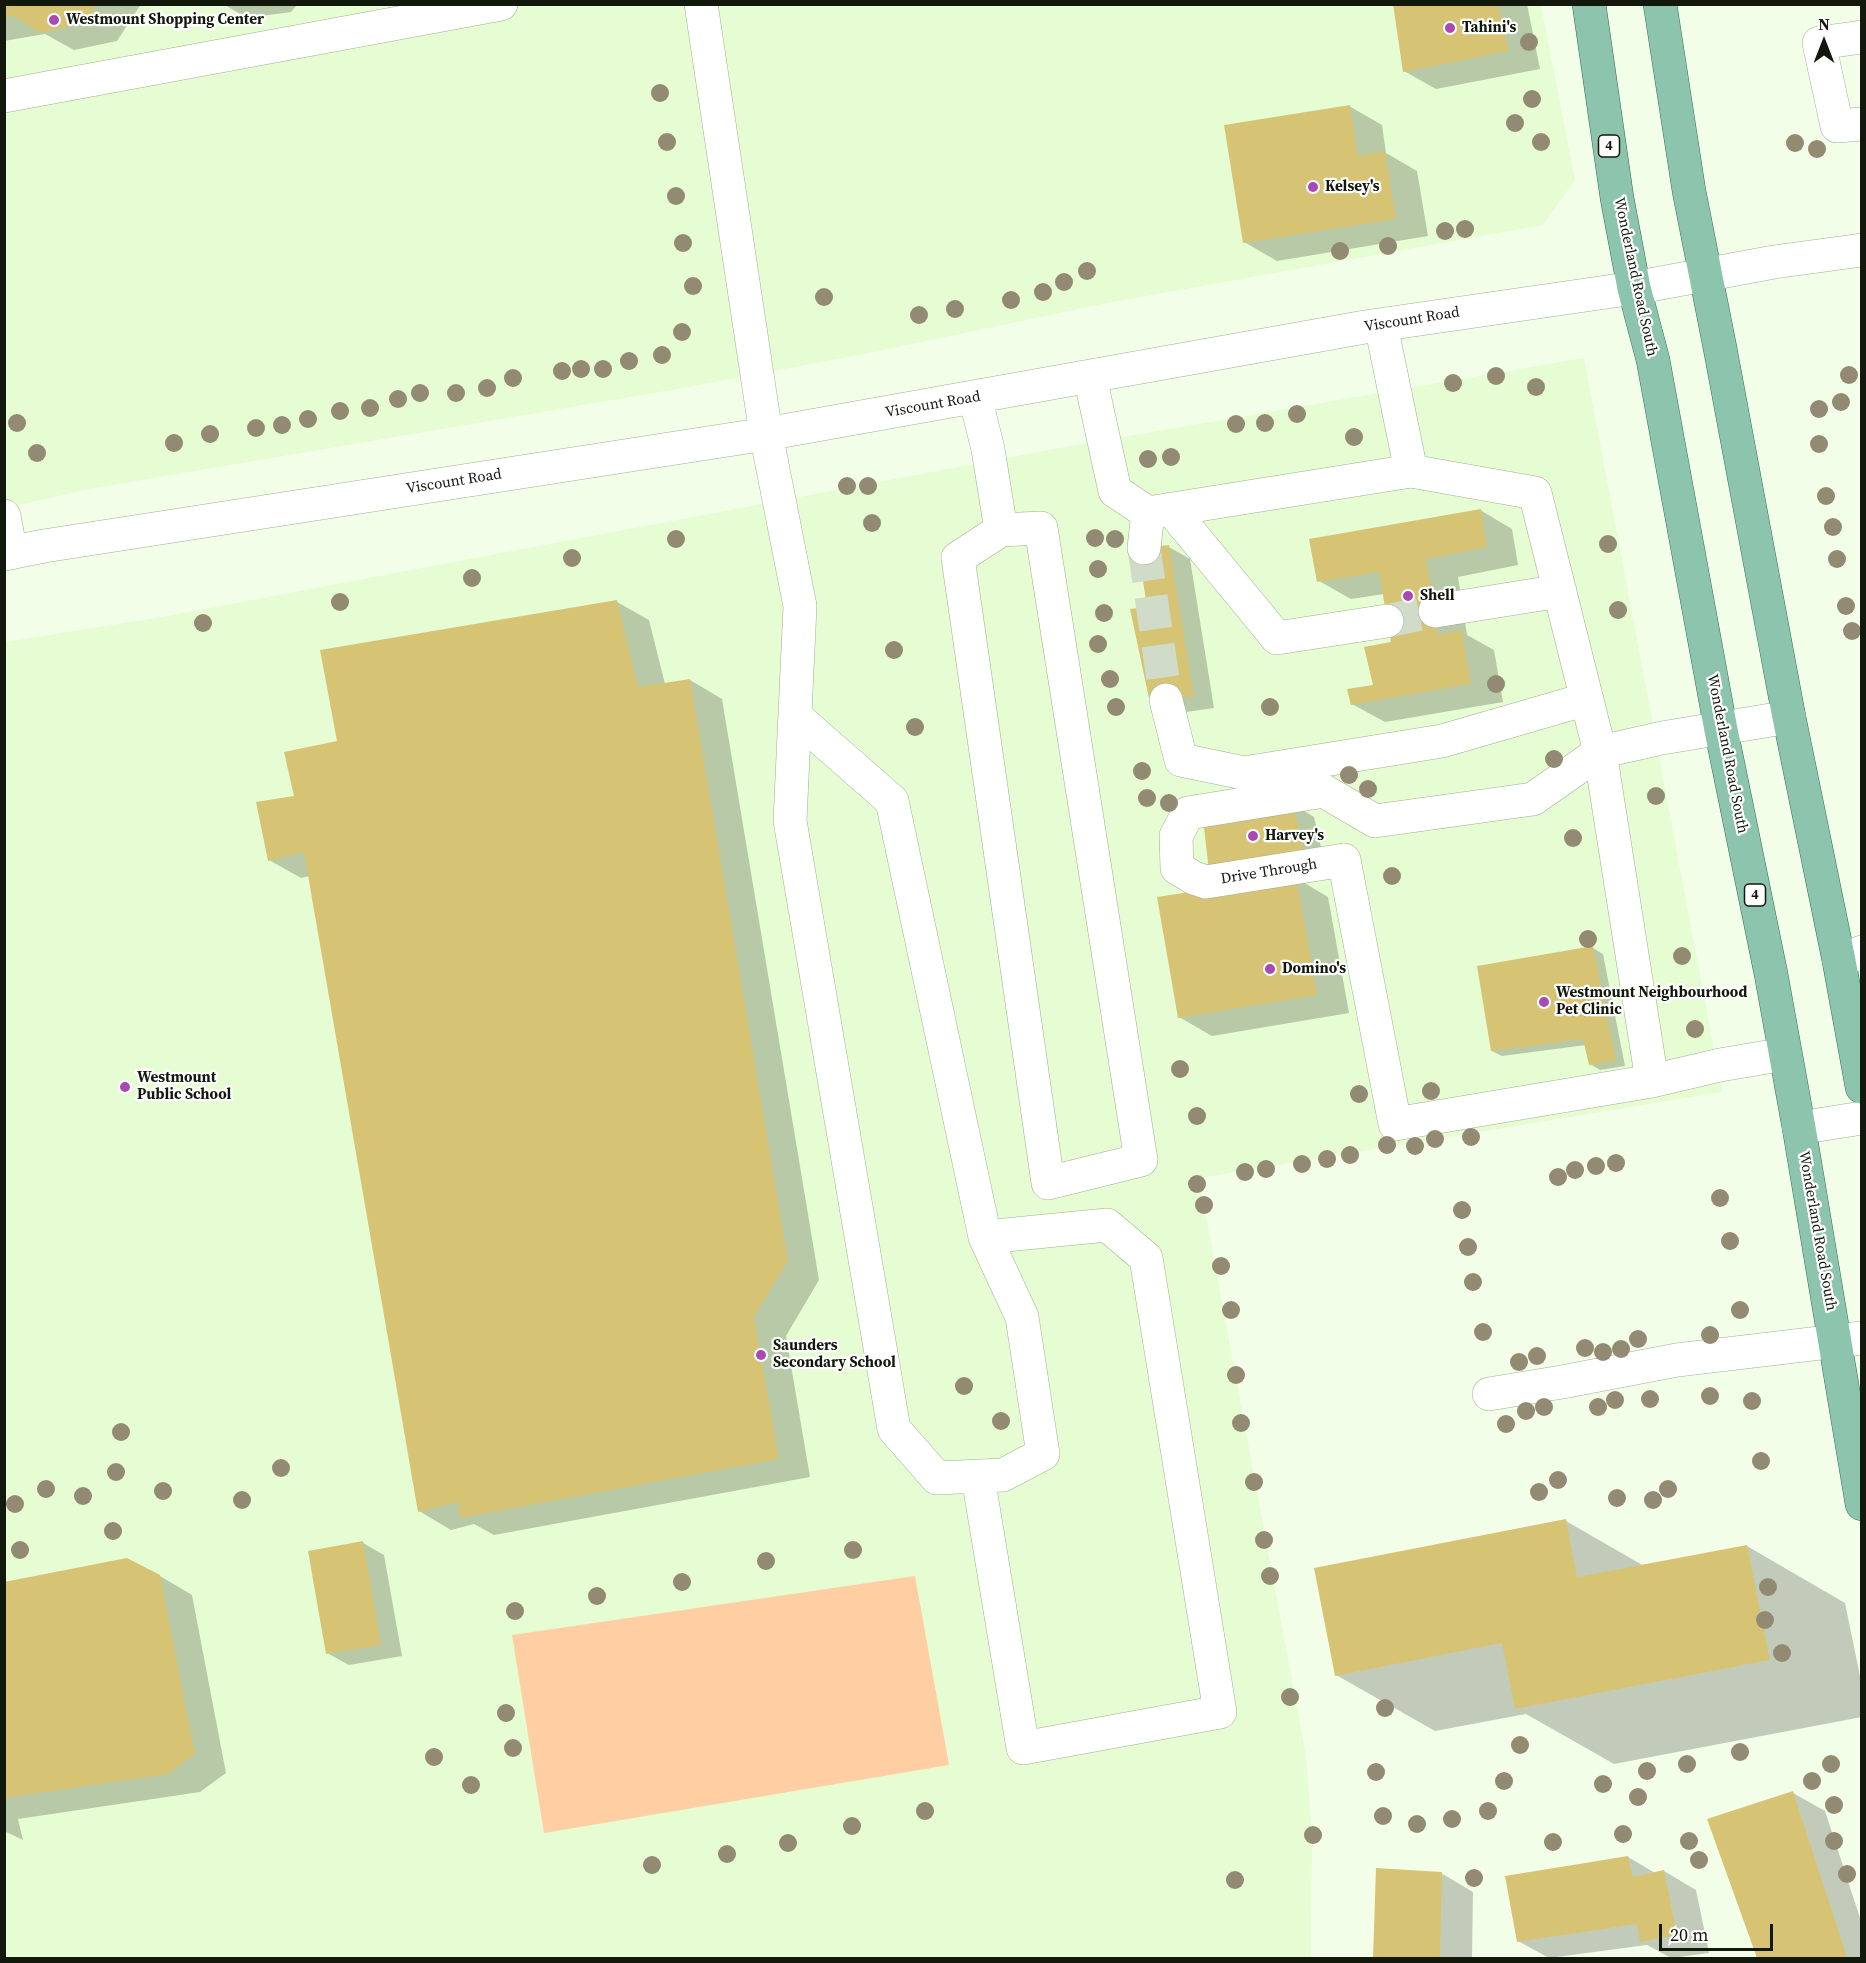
<!DOCTYPE html>
<html>
<head>
<meta charset="utf-8">
<style>
  body { margin:0 }
  #map { position:relative; width:1866px; height:1963px; overflow:hidden; background:#f3fee9; font-family:"Source Serif 4",serif }
  canvas { display:block }
  .frame { position:absolute; inset:0; border:6px solid #12180c; pointer-events:none }
  .north { position:absolute; left:1794px; top:12px; width:60px; height:60px; -webkit-text-stroke:4px #fff; paint-order:stroke; rotate:0deg; font-size:16px; font-weight:700; line-height:24px; text-align:center; color:#12180c }
  .north::after { content:''; display:block; margin:auto; width:21px; height:27px; background:#12180c; clip-path:polygon(50% 0,100% 100%,50% 72%,0 100%) }
  .scale { position:absolute; left:1659px; top:1924px; width:114px; height:27px; box-sizing:border-box; border:3px solid #12180c; border-top:0; padding-left:8px; font-size:18px; line-height:21px; white-space:nowrap; color:#12180c; -webkit-text-stroke:4px #fff; paint-order:stroke }
</style>
</head>
<body>
<div id="map">
<canvas width="1866" height="1963"></canvas>
<div class="frame"></div>
<div class="north">N</div>
<div class="scale">20 m</div>
</div>
<script>
const c = document.querySelector('canvas').getContext('2d');
c.lineJoin = 'round';
function fillPath(path, color) { c.fillStyle = color; c.fill(path, 'evenodd'); }
const toPath = rows => new Path2D(rows.map(r => 'M' + r).join(''));
function trace(path, color, width, dash) { c.strokeStyle = color; c.lineWidth = width; c.lineCap = dash ? 'butt' : 'round'; c.setLineDash(dash || []); c.stroke(path); }
function write(font, color, halo, rows, align = 'center') {
  c.font = font + ' "Source Serif 4",serif'; c.lineWidth = 4.5; c.setLineDash([]); c.textBaseline = 'middle'; c.strokeStyle = halo; c.fillStyle = color; for (const [text, x, y, turn = 0] of rows) {
    c.save(); c.translate(x, y); c.rotate((+turn || 0) * Math.PI / 180); c.textAlign = isNaN(turn) ? turn : align; if (halo) c.strokeText(text, 0, 0); c.fillText(text, 0, 0); c.restore();
  }
}
fillPath(toPath([
  [4,5,1541,5,1575,180,1543,225,1107,303,869,353,677,389,89,489,5,508],
  [1584,358,1722,1092,1199,1178,1306,1756,1312,1832,1311,1958,5,1958,5,642,162,617,1070,446]
]), '#e6fcd2');
fillPath(toPath([
  [915,1576,949,1765,544,1833,512,1635]
]), '#ffcea3');
fillPath(toPath([
  [4,4,141,4,117,41,74,50,45,34,4,41],
  [223,4,298,4,291,12,247,18],
  [1394,4,1527,4,1540,69,1436,89,1404,71],
  [1349,106,1382,125,1386,153,1417,171,1428,236,1277,261,1244,242],
  [1480,510,1512,529,1518,565,1458,577,1467,635,1494,650,1503,702,1385,722,1352,704,1375,686,1393,644,1384,594,1351,599,1319,581],
  [1169,547,1190,559,1214,708,1172,714,1149,609],
  [617,602,649,620,665,684,690,680,722,699,819,1280,786,1336,810,1477,494,1535,474,1524,451,1530,419,1511,310,876,301,878,269,860,295,798,339,742],
  [1293,804,1314,817,1325,864,1232,882],
  [1296,878,1328,897,1349,1013,1212,1036,1179,1017],
  [1593,948,1603,954,1625,1066,1600,1070,1590,1064,1586,1045,1502,1056,1492,1051],
  [1566,1521,1644,1566,1747,1546,1845,1603,1862,1686,1862,1717,1614,1764,1526,1714,1435,1731,1336,1675],
  [363,1543,384,1555,402,1656,349,1665,327,1653],
  [160,1576,192,1595,226,1773,200,1792,18,1819,23,1840,4,1831,4,1583],
  [1793,1793,1825,1811,1862,1924,1862,1958,1758,1958,1709,1820],
  [1628,1857,1655,1873,1664,1871,1696,1890,1709,1953,1671,1958,1647,1945,1549,1958,1518,1941],
  [1377,1869,1441,1873,1473,1892,1472,1958,1375,1958]
]), '#0003');
fillPath(toPath([
  [4,4,97,4,85,23,40,33,14,16,4,17],
  [1393,4,1498,4,1509,51,1403,72],
  [1350,105,1358,156,1385,151,1396,219,1243,243,1224,125],
  [1481,509,1487,547,1426,559,1438,635,1462,630,1471,684,1351,705,1347,689,1373,685,1364,647,1391,642,1379,572,1317,582,1309,539],
  [1169,545,1194,696,1150,703,1130,609,1147,607,1138,549],
  [617,600,638,687,690,679,788,1261,754,1317,779,1459,460,1518,458,1502,418,1512,304,852,268,861,256,802,294,796,284,752,337,741,320,650],
  [1293,803,1304,852,1209,871,1203,819],
  [1296,876,1317,995,1178,1018,1157,897],
  [1593,946,1616,1061,1589,1065,1583,1039,1491,1051,1477,966],
  [1566,1519,1577,1577,1747,1545,1770,1660,1515,1709,1502,1643,1335,1676,1314,1568],
  [363,1541,381,1645,326,1654,308,1551],
  [127,1558,160,1575,195,1754,168,1774,4,1798,4,1582],
  [1793,1791,1847,1957,1757,1958,1707,1819],
  [1628,1856,1633,1877,1664,1870,1677,1935,1640,1942,1637,1924,1517,1942,1505,1876],
  [1376,1868,1442,1872,1440,1958,1373,1958]
]), '#d6c474');
trace(toPath([
  [1144,548,1166,700],
  [1387,621,1435,611]
]), '#d1dcc8', 33, [33, 16]);
const minor = toPath([
  [701,4,766,434,800,606,790,821,894,1429,937,1478,1003,1475,1043,1454,1022,1317,985,1237,892,801,795,716],
  [1862,37,1819,43,1837,126,1862,124],
  [4,96,501,4],
  [1090,377,1115,491,1148,513,1411,471,1381,325],
  [975,397,988,449,1001,530,958,558,1048,1183,1141,1160,1041,528,1001,530],
  [1411,471,1535,493,1600,752,1652,1081,1720,1065,1785,1054],
  [1171,509,1277,638,1387,621],
  [4,516,11,553],
  [1144,548,1148,513],
  [4,554,44,546,766,434,1365,327,1634,288,1774,262,1862,250],
  [1435,611,1560,591],
  [1166,700,1181,760,1244,773,1442,741,1587,699],
  [1344,860,1206,882,1194,878,1177,868,1176,836,1188,813,1324,791,1375,821,1533,799,1600,752,1662,738,1789,717],
  [1344,860,1395,1124,1652,1081],
  [1839,961,1862,952],
  [1799,1128,1862,1118],
  [1489,1394,1562,1382,1677,1360,1862,1338],
  [978,1477,1023,1748,1220,1712,1146,1258,1107,1225,985,1237]
]);
const major = toPath([
  [1589,4,1617,198,1634,288,1653,360,1721,730,1771,974,1799,1128,1862,1504],
  [1660,4,1689,191,1720,348,1789,717,1839,961,1862,1087]
]);
trace(minor, '#9fb08f', 34);
trace(major, '#306e51', 34);
trace(minor, '#fff', 33);
trace(major, '#8cc4ad', 33);
c.fillStyle = '#938a73';
for (const [x, y] of [
  [1529,42],
  [660,93],
  [1532,99],
  [1515,123],
  [667,142],
  [1541,142],
  [1795,143],
  [1817,149],
  [676,196],
  [1465,229],
  [1445,231],
  [683,243],
  [1388,246],
  [1340,251],
  [1087,271],
  [1064,282],
  [693,286],
  [1043,292],
  [824,297],
  [1011,300],
  [955,309],
  [919,315],
  [682,332],
  [662,355],
  [629,361],
  [581,369],
  [603,369],
  [562,371],
  [1849,375],
  [1496,376],
  [513,378],
  [1453,383],
  [1536,387],
  [487,388],
  [420,393],
  [456,393],
  [398,399],
  [1841,402],
  [370,408],
  [1819,409],
  [340,411],
  [1297,414],
  [308,419],
  [17,423],
  [1265,423],
  [1236,424],
  [282,425],
  [256,428],
  [210,434],
  [1354,437],
  [174,443],
  [1819,444],
  [37,453],
  [1171,457],
  [1148,459],
  [847,486],
  [868,486],
  [1826,496],
  [872,523],
  [1833,527],
  [1095,538],
  [676,539],
  [1115,539],
  [1608,544],
  [572,558],
  [1837,559],
  [1098,569],
  [472,578],
  [340,602],
  [1846,606],
  [1618,610],
  [1104,613],
  [203,623],
  [1852,631],
  [1098,644],
  [894,650],
  [1110,679],
  [1496,684],
  [1116,707],
  [1270,707],
  [915,727],
  [1554,759],
  [1142,771],
  [1349,775],
  [1368,789],
  [1656,796],
  [1147,798],
  [1169,803],
  [1573,838],
  [1392,876],
  [1588,939],
  [1682,956],
  [1695,1029],
  [1180,1069],
  [1431,1091],
  [1359,1094],
  [1197,1116],
  [1471,1137],
  [1435,1139],
  [1387,1145],
  [1415,1146],
  [1350,1155],
  [1327,1159],
  [1616,1163],
  [1302,1164],
  [1596,1166],
  [1266,1169],
  [1575,1170],
  [1245,1172],
  [1558,1177],
  [1197,1184],
  [1720,1198],
  [1204,1205],
  [1462,1210],
  [1730,1241],
  [1468,1247],
  [1221,1266],
  [1473,1282],
  [1231,1310],
  [1740,1310],
  [1483,1332],
  [1710,1335],
  [1638,1339],
  [1585,1348],
  [1621,1349],
  [1603,1352],
  [1537,1356],
  [1519,1362],
  [1236,1375],
  [964,1386],
  [1710,1396],
  [1650,1399],
  [1615,1400],
  [1752,1401],
  [1544,1407],
  [1598,1407],
  [1526,1411],
  [1001,1421],
  [1241,1423],
  [1506,1424],
  [121,1432],
  [1761,1461],
  [281,1468],
  [116,1472],
  [1558,1480],
  [1254,1482],
  [46,1489],
  [1668,1489],
  [163,1491],
  [1539,1492],
  [83,1496],
  [1617,1498],
  [242,1500],
  [1653,1500],
  [15,1504],
  [113,1531],
  [1264,1540],
  [20,1550],
  [853,1550],
  [766,1561],
  [1270,1576],
  [682,1582],
  [1768,1587],
  [597,1596],
  [515,1611],
  [1765,1620],
  [1782,1653],
  [1290,1697],
  [1385,1708],
  [506,1713],
  [1520,1745],
  [513,1748],
  [1740,1752],
  [434,1757],
  [1687,1764],
  [1831,1764],
  [1647,1771],
  [1376,1772],
  [1504,1781],
  [1812,1781],
  [1603,1784],
  [471,1785],
  [1638,1797],
  [1834,1805],
  [925,1811],
  [1488,1811],
  [1383,1816],
  [1452,1819],
  [1417,1824],
  [852,1826],
  [1623,1834],
  [1313,1835],
  [1689,1841],
  [1834,1841],
  [1553,1842],
  [788,1843],
  [727,1854],
  [1699,1860],
  [652,1865],
  [1847,1874],
  [1474,1878],
  [1235,1880]
]) { c.beginPath(); c.arc(x, y, 9, 0, 2 * Math.PI); c.fill(); }
for (const [x, y, r, color] of [
  [54,20,6,"#a94ab2"],
  [1450,28,6,"#a94ab2"],
  [1313,187,6,"#a94ab2"],
  [1408,596,6,"#a94ab2"],
  [1253,836,6,"#a94ab2"],
  [1270,969,6,"#a94ab2"],
  [1544,1002,6,"#a94ab2"],
  [125,1087,6,"#a94ab2"],
  [761,1355,6,"#a94ab2"]
]) { const dot = new Path2D(); dot.arc(x, y, r, 0, 2 * Math.PI); c.fillStyle = color; c.fill(dot); trace(dot, '#fff', 2); }
for (const [x, y, w] of [
  [1609,146,21],
  [1755,895,21]
]) { const box = new Path2D(); box.roundRect(x - w / 2, y - 11, w, 22, 4.5); c.fillStyle = '#fff'; c.fill(box); trace(box, '#12180c', 1.5); }
write('bold 14px', '#12180c', null, [
  ["4",1609,146],
  ["4",1755,895]
]);
write('bold 15px', '#12180c', '#fff', [
  ["Westmount Shopping Center",66,20],
  ["Tahini's",1462,28],
  ["Kelsey's",1325,187],
  ["Shell",1420,596],
  ["Harvey's",1265,836],
  ["Domino's",1282,969],
  ["Westmount Neighbourhood",1556,993],
  ["Pet Clinic",1556,1010],
  ["Westmount",137,1078],
  ["Public School",137,1095],
  ["Saunders",773,1346],
  ["Secondary School",773,1363]
], 'left');
write('15px', '#12180c', '#fff', [
  ["Wonderland Road South",1635,277,78],
  ["Viscount Road",1412,320,-9],
  ["Viscount Road",933,405,-10],
  ["Viscount Road",454,482,-9],
  ["Wonderland Road South",1727,754,79],
  ["Drive Through",1269,872,-9],
  ["Wonderland Road South",1817,1231,80]
]);
</script>
</body>
</html>
